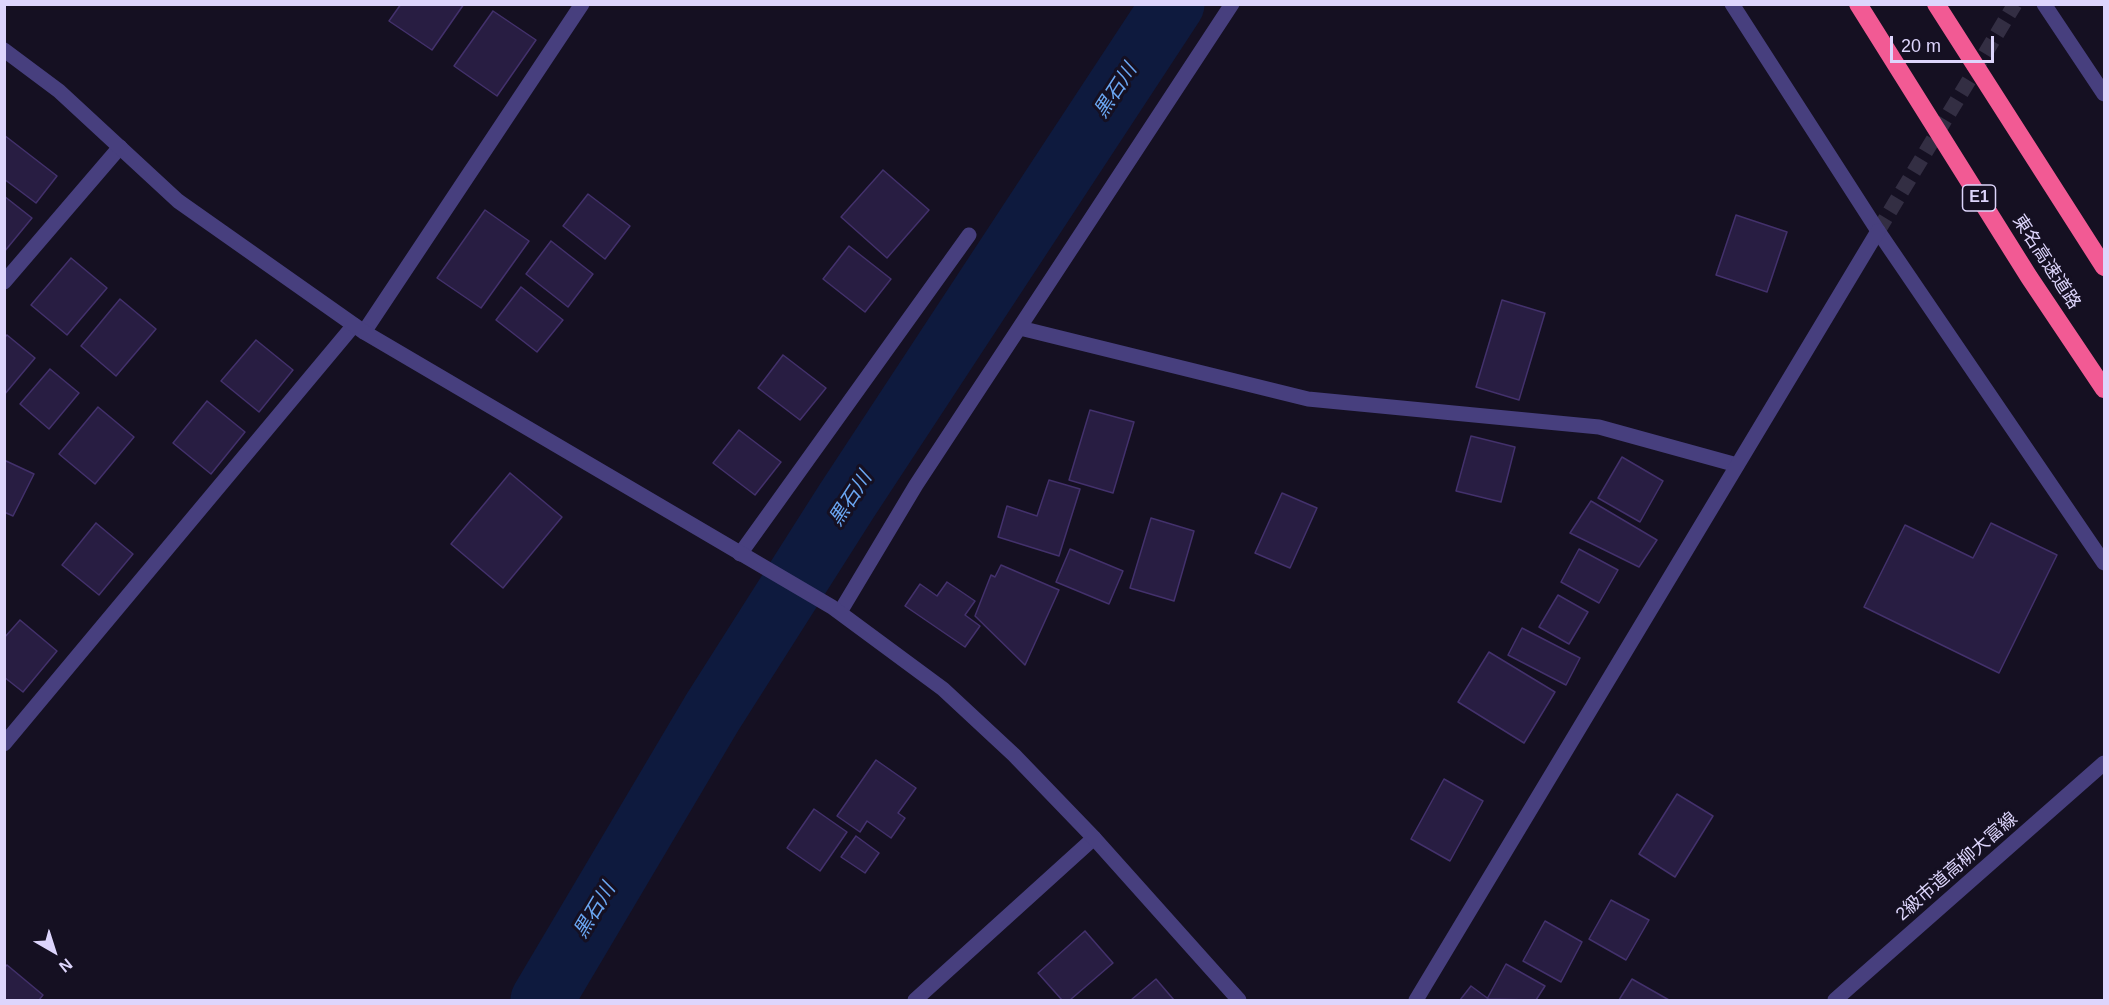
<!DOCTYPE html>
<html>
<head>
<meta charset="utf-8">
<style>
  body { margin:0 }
  #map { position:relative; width:2109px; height:1005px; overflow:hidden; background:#151022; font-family:Helvetica,sans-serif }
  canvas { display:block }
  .frame { position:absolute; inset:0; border:6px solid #ddd5fc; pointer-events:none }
  .north { position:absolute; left:24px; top:921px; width:60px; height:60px; -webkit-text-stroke:4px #151022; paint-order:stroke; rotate:141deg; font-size:16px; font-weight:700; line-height:24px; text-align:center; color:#ddd5fc }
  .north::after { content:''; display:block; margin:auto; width:21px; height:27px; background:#ddd5fc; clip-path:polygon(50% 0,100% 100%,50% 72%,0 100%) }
  .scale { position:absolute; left:1890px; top:36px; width:104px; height:27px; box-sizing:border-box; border:3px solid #ddd5fc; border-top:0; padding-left:8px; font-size:18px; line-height:21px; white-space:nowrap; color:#ddd5fc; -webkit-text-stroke:4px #151022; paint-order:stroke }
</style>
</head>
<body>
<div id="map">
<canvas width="2109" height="1005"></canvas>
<div class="frame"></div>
<div class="north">N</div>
<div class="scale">20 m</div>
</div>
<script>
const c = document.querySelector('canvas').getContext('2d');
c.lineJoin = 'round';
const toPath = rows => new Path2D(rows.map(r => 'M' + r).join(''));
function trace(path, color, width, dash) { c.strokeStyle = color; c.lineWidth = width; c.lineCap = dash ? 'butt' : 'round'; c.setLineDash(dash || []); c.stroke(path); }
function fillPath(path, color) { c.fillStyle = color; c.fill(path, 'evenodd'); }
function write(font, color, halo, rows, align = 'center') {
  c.font = font + ' Helvetica,"Noto Sans JP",sans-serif'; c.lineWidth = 6; c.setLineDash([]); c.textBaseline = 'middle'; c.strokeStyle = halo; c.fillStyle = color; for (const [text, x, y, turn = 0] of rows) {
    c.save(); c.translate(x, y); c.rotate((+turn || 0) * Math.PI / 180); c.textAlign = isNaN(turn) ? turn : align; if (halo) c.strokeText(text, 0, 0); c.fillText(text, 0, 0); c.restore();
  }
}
trace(toPath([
  [542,1000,712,713,846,502,1173,4]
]), '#0e1a3e', 63);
const building = toPath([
  [401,4,464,4,432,50,389,21,401,4],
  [493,11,536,40,497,96,454,66,493,11],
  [4,135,57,176,36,203,4,179,4,135],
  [883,170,929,210,887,258,841,217,883,170],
  [588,194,630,226,605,259,563,226,588,194],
  [4,196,32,218,4,252,4,196],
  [485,210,529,241,481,308,437,278,485,210],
  [1736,215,1787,232,1767,292,1716,275,1736,215],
  [551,241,593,274,568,307,526,274,551,241],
  [849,246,891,279,865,312,823,279,849,246],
  [71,258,107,288,67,335,31,305,71,258],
  [521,287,563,320,537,352,496,320,521,287],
  [120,299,156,329,116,376,81,346,120,299],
  [1502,300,1545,313,1519,400,1476,387,1502,300],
  [7,335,35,358,4,395,4,338,7,335],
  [256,340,293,370,259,412,221,381,256,340],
  [783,355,826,388,800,420,758,388,783,355],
  [50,369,79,393,49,429,20,404,50,369],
  [207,401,245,432,211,474,173,443,207,401],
  [98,407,134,437,95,484,59,454,98,407],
  [1090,410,1134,422,1113,493,1069,480,1090,410],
  [739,430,781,462,755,495,713,463,739,430],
  [1471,436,1515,447,1501,502,1456,491,1471,436],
  [1622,457,1663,481,1640,522,1598,498,1622,457],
  [4,460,34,474,13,516,4,512,4,460],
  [510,473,562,517,503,588,451,544,510,473],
  [1049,480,1080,489,1059,556,998,537,1007,506,1037,516,1049,480],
  [1282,493,1317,508,1290,568,1255,553,1282,493],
  [1591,501,1657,540,1639,567,1570,533,1591,501],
  [1151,518,1194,531,1174,601,1130,588,1151,518],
  [96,523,133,554,99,595,62,565,96,523],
  [1991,523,2057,555,1999,673,1864,607,1905,525,1973,558,1991,523],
  [1070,549,1123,571,1109,604,1056,582,1070,549],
  [1579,549,1618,570,1599,603,1561,582,1579,549],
  [1001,565,1059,590,1025,665,975,616,991,575,995,577,1001,565],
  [947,582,975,601,965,615,980,626,965,647,905,606,920,584,937,596,947,582],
  [1558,595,1588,612,1569,644,1539,627,1558,595],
  [20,620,57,651,23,692,4,677,4,638,20,620],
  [1522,628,1580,658,1566,685,1508,655,1522,628],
  [1489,652,1555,692,1524,743,1458,702,1489,652],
  [876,760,916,788,898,813,905,818,891,838,867,821,860,832,837,816,876,760],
  [1444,779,1483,801,1450,861,1411,839,1444,779],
  [1677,794,1713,816,1675,877,1639,854,1677,794],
  [814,809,847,832,820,871,787,848,814,809],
  [856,836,879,853,865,873,841,857,856,836],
  [1611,900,1649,920,1626,960,1589,939,1611,900],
  [1545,921,1582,942,1561,982,1523,961,1545,921],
  [1085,931,1113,963,1070,1000,1062,1000,1038,973,1085,931],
  [1506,964,1545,986,1536,1000,1487,999,1506,964],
  [7,965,43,995,39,1000,4,1000,4,968,7,965],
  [1156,979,1174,1000,1131,1000,1156,979],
  [1632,979,1669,1000,1619,1000,1632,979],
  [1471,986,1490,1000,1460,1000,1471,986]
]);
fillPath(building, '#281d42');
trace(building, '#43316c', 1.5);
trace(toPath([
  [1878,231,2015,4]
]), '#332e43', 15, [15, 8]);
trace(toPath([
  [4,282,120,147],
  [364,332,582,4]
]), '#473f7e', 15);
trace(toPath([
  [1732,4,1878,231,2104,563],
  [2044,4,2104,94],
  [1020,328,1308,399,1599,427,1737,465],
  [740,554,969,235],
  [840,612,916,485,1232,4],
  [4,744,354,325],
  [915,1000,1094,838]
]), '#473f7e', 15);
trace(toPath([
  [4,50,59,91,178,201,364,332,832,607,943,689,1014,755,1094,838,1239,1000],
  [1416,1000,1878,231],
  [1835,1000,2104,763]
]), '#473f7e', 15);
trace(toPath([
  [1858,4,2029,277,2104,389],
  [1936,4,2104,267]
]), '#f25a94', 18);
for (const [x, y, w] of [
  [1979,198,33]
]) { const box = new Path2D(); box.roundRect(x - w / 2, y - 13, w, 26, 4.5); c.fillStyle = '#151022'; c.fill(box); trace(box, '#ddd5fc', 1.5); }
write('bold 16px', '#ddd5fc', null, [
  ["E1",1979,198]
]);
write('18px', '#ddd5fc', '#151022', [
  ["東名高速道路",2046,262,57],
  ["2級市道高柳大富線",1957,867,-41]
]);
write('italic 20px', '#6ba7f3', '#151022', [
  ["黒石川",1116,91,-57],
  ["黒石川",851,499,-57],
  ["黒石川",595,911,-59]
]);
</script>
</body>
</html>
